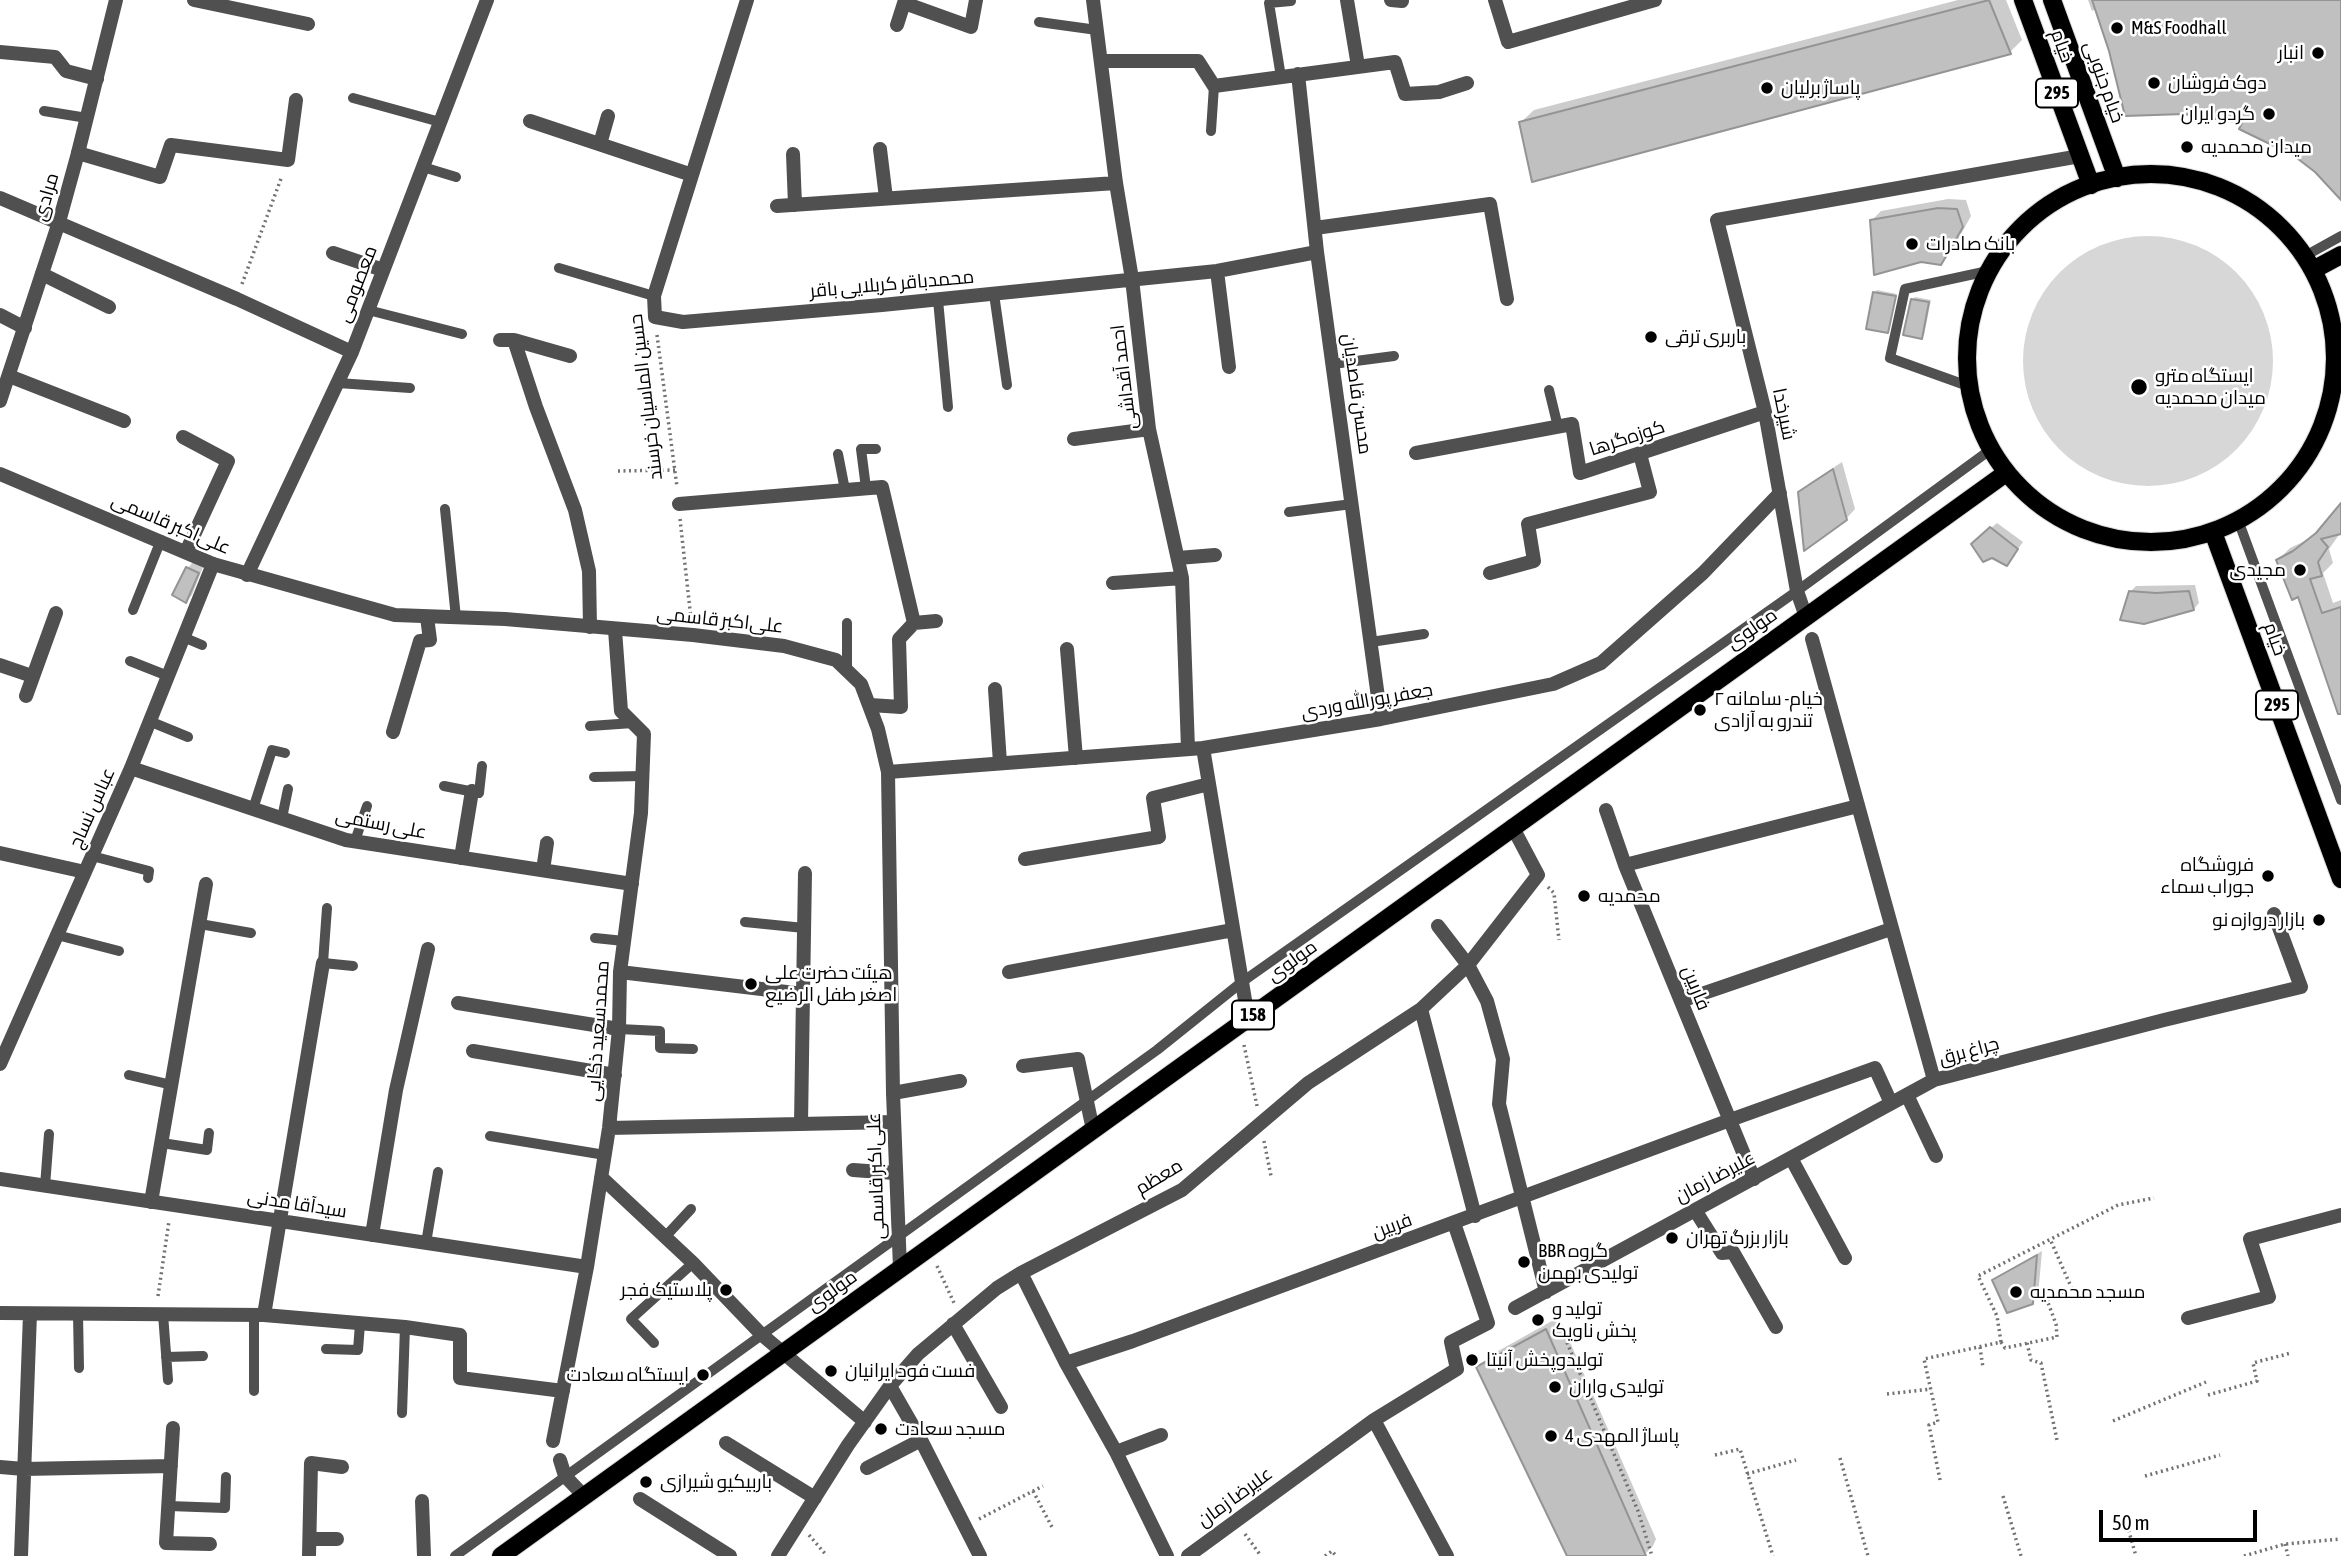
<!DOCTYPE html>
<html>
<head>
<meta charset="utf-8">
<style>
  body { margin:0 }
  #map { position:relative; width:2341px; height:1556px; overflow:hidden; background:#fff; font-family:"Asap Condensed",sans-serif }
  canvas { display:block }
  .scale { position:absolute; left:2099px; top:1510px; width:158px; height:32px; box-sizing:border-box; border:4px solid #000; border-top:0; padding-left:9px; font-size:21px; line-height:24px; white-space:nowrap; color:#000; -webkit-text-stroke:5px #fff; paint-order:stroke }
</style>
</head>
<body>
<div id="map">
<canvas width="2341" height="1556"></canvas>
<div class="scale">50 m</div>
</div>
<script>
const c = document.querySelector('canvas').getContext('2d');
c.lineJoin = 'round';
function fillPath(path, color) { c.fillStyle = color; c.fill(path, 'evenodd'); }
const toPath = rows => new Path2D(rows.map(r => 'M' + r).join(''));
function trace(path, color, width, dash) { c.strokeStyle = color; c.lineWidth = width; c.lineCap = dash ? 'butt' : 'round'; c.setLineDash(dash || []); c.stroke(path); }
function write(font, color, halo, rows, align = 'center') {
  c.font = font + ' "Asap Condensed",Cairo,sans-serif'; c.lineWidth = 5; c.setLineDash([]); c.textBaseline = 'middle'; c.strokeStyle = halo; c.fillStyle = color; for (const [text, x, y, turn = 0] of rows) {
    c.save(); c.translate(x, y); c.rotate((+turn || 0) * Math.PI / 180); c.textAlign = isNaN(turn) ? turn : align; if (halo) c.strokeText(text, 0, 0); c.fillText(text, 0, 0); c.restore();
  }
}
fillPath(toPath([
  '2023 361a125 125 0 1 1 250 0a125 125 0 1 1-250 0Z'
]), '#d7d7d7');
fillPath(toPath([
  [1958,0,2006,0,2022,40,2010,52,1521,122,1534,110],
  [2088,0,2341,0,2341,196,2316,171,2277,140,2111,51,2096,9,2092,11],
  [1948,199,1966,200,1971,216,1950,254,1941,263,1872,220,1881,211],
  [1877,290,1897,294,1887,331,1874,293],
  [1915,297,1931,300,1924,335,1922,337,1912,300],
  [1842,462,1855,509,1846,519,1800,493,1810,483],
  [2341,505,2341,532,2329,549,2333,563,2323,573,2333,603,2341,600,2341,689,2299,595,2278,560,2290,548,2307,540,2323,527],
  [1997,523,2023,542,2007,564,1979,538],
  [193,562,203,567,192,595,186,601,188,568],
  [2195,585,2199,603,2194,609,2130,592,2136,586],
  [2042,1251,2038,1296,2032,1302,1994,1281,2000,1275],
  [1559,1317,1656,1539,1653,1546,1643,1556,1569,1556,1478,1367,1491,1355]
]), '#0003');
const building = toPath([
  [1989,0,2011,54,1532,182,1519,122,1989,0],
  [2092,0,2341,0,2341,200,2315,172,2276,142,2274,146,2239,129,2242,123,2184,114,2125,116,2109,51,2092,0],
  [1938,208,1957,209,1963,227,1941,265,1921,262,1874,275,1870,220,1938,208],
  [1873,292,1896,296,1888,333,1866,329,1873,292],
  [1911,299,1929,302,1922,339,1903,335,1911,299],
  [1833,469,1847,520,1804,551,1798,492,1833,469],
  [2341,503,2341,534,2321,539,2328,547,2318,562,2322,576,2310,579,2322,613,2341,607,2341,714,2338,714,2298,597,2292,600,2276,560,2293,551,2316,533,2341,503],
  [1990,527,2018,549,2007,566,1992,558,1983,562,1971,544,1990,527],
  [186,567,199,573,186,603,172,595,186,567],
  [2129,591,2156,593,2189,591,2194,610,2144,624,2120,620,2129,591],
  [2037,1255,2033,1304,2007,1313,1992,1280,2037,1255],
  [1546,1329,1624,1506,1646,1556,1567,1556,1476,1367,1546,1329]
]);
fillPath(building, '#c0c0c0');
trace(building, '#949494', 2);
const primary = toPath([
  [2023,0,2091,185],
  [2052,0,2117,178],
  '1967 358a184 184 0 1 1 368 0a184 184 0 1 1-368 0Z',
  [2313,270,2341,255],
  [2213,532,2341,879],
  [501,1556,2006,473]
]);
trace(primary, '#dbdbdb', 20);
trace(toPath([
  [242,284,282,176],
  [657,335,677,487],
  [618,471,675,470],
  [680,519,691,619],
  [1548,887,1554,893,1559,940],
  [1244,1045,1257,1106],
  [1264,1141,1271,1176],
  [937,1266,954,1303],
  [158,1296,169,1221],
  [1552,1307,1638,1511,1652,1556],
  [2001,1342,2005,1348,2057,1337,2056,1324,2047,1300,2072,1289,2050,1239],
  [2027,1343,2031,1360,2041,1363,2057,1440],
  [1980,1347,1983,1368],
  [1887,1394,1931,1389],
  [2208,1395,2257,1381,2253,1363,2291,1353],
  [2113,1421,2206,1382],
  [1715,1455,1740,1449,1773,1556],
  [1840,1458,1868,1556],
  [1747,1474,1796,1460],
  [2145,1476,2220,1455],
  [1940,1480,1929,1425,1938,1422,1924,1359,2001,1342,1997,1316,1978,1276,2118,1205,2154,1198],
  [1033,1491,1053,1529],
  [2003,1496,2021,1556],
  [979,1519,1043,1486],
  [2127,1525,2136,1556],
  [1245,1534,1261,1556],
  [809,1535,827,1556],
  [2285,1544,2288,1556],
  [1325,1556,1332,1551,1336,1556],
  [2244,1556,2285,1544,2341,1539]
]), '#727272', 3.5, [2, 3.5]);
trace(toPath([
  [1039,22,1097,30],
  [1281,77,1269,3,1291,1],
  [353,98,440,122],
  [44,111,87,118],
  [1211,131,1214,86],
  [423,167,456,177],
  [2305,256,2341,236],
  [559,268,654,296],
  [994,294,1007,385],
  [938,300,948,407],
  [368,310,462,334],
  [1333,364,1394,356],
  [338,383,410,388],
  [1968,386,1890,358,1905,289,1988,271],
  [1549,390,1558,427],
  [838,454,845,490],
  [866,488,861,449,876,449],
  [445,509,456,618],
  [1289,512,1352,504],
  [2238,520,2341,800],
  [133,610,161,540],
  [183,637,202,645],
  [1371,642,1424,634],
  [130,661,168,676],
  [847,670,847,623],
  [149,721,188,737],
  [590,726,633,723],
  [594,777,642,776],
  [444,786,479,793,482,766],
  [253,809,272,750,285,753],
  [282,818,288,789],
  [355,841,367,806],
  [92,856,149,871,148,878],
  [327,908,323,963,353,966],
  [745,922,804,928],
  [200,924,251,933],
  [57,935,119,951],
  [595,938,624,941],
  [619,1029,660,1031,660,1048,693,1049],
  [129,1075,172,1085],
  [490,1136,605,1155],
  [162,1143,207,1150,209,1133],
  [45,1186,49,1134],
  [665,1237,691,1209],
  [426,1243,438,1172],
  [78,1314,79,1368],
  [163,1314,168,1380],
  [654,1343,631,1319,693,1263],
  [326,1349,358,1350,360,1324],
  [166,1357,203,1356],
  [254,1391,254,1315],
  [402,1413,405,1327],
  [169,1506,225,1508,226,1477],
  [455,1556,1157,1050,1242,982,1797,591,1990,450]
]), '#505050', 10);
trace(toPath([
  [194,0,308,24],
  [747,0,654,296,655,317,683,322,882,305,1217,271,1317,252],
  [1093,0,1116,183,1132,279,1149,429,1182,578,1188,749],
  [1347,0,1358,66],
  [1391,0,1402,1],
  [1495,0,1508,42,1655,0],
  [897,25,904,3,971,27,976,0],
  [0,52,55,57,66,71,97,79],
  [1101,61,1198,61,1214,86,1395,62,1405,94,1439,92,1467,83],
  [1298,74,1317,252,1381,719],
  [530,121,692,175],
  [600,144,608,116],
  [880,149,886,198],
  [78,153,160,177,171,145,288,160,296,100],
  [793,154,795,205],
  [0,198,237,299,352,352],
  [777,206,1116,183],
  [1315,228,1490,204,1507,299],
  [333,253,383,270],
  [1217,271,1229,367],
  [42,274,109,307],
  [0,315,25,328],
  [500,340,514,340],
  [570,356,514,340,536,407,575,510,589,571,590,627],
  [9,376,124,421],
  [183,437,228,461,186,552],
  [1074,439,1149,429],
  [1416,453,1572,424,1580,473,1765,412],
  [679,504,882,487,914,623,899,639,901,707,870,705],
  [1178,558,1215,555],
  [1490,573,1534,561,1528,524,1650,492,1640,454],
  [247,575,352,352,487,0],
  [1113,583,1182,578],
  [1806,617,1797,591,1765,412,1717,220,2080,156],
  [914,623,936,621],
  [1812,639,1934,1080,2164,1020,2301,987,2274,914],
  [1067,649,1076,758],
  [0,665,32,676],
  [995,689,1000,763],
  [26,696,56,613],
  [393,732,420,641,430,640,427,617],
  [1203,748,1248,1018],
  [131,768,346,840,632,884],
  [888,772,1203,748,1381,719,1553,684,1601,663,1703,573,1780,493],
  [1606,810,1625,865,1754,1179],
  [0,853,85,872],
  [461,858,472,791],
  [1025,859,1159,837,1153,798,1209,784],
  [1625,865,1858,806],
  [543,870,547,843],
  [1438,926,1468,965,1487,1001,1503,1059,1499,1104,1546,1292],
  [620,972,803,994,801,1124],
  [1009,972,1233,930],
  [803,994,805,873],
  [1681,1001,1891,929],
  [458,1003,619,1029],
  [1421,1009,1475,1216],
  [473,1051,615,1075],
  [0,1064,131,768,213,564],
  [1023,1066,1078,1059,1093,1130],
  [893,1093,960,1081],
  [1907,1095,1936,1156],
  [609,1128,894,1122],
  [1791,1158,1845,1258],
  [853,1170,895,1173],
  [601,1177,693,1263,761,1334,865,1422],
  [0,1179,587,1267],
  [151,1202,206,884],
  [1695,1210,1722,1253,1733,1252,1776,1327],
  [372,1235,396,1090,428,949],
  [1021,1273,1066,1363,1116,1452,1167,1556],
  [1515,1308,1934,1080],
  [0,1313,264,1315,405,1327,460,1335,460,1378,563,1391],
  [264,1315,323,963],
  [2188,1318,2269,1297,2250,1239,2341,1215],
  [953,1324,1001,1407],
  [1066,1363,1133,1341,1730,1120,1875,1068,1891,1103],
  [890,1386,921,1440,980,1556],
  [1374,1420,1447,1556],
  [173,1428,166,1543,210,1544],
  [553,1441,587,1267,609,1128,619,1029,620,972,641,813,644,734,621,711,615,630],
  [726,1443,815,1498],
  [1116,1452,1161,1435],
  [560,1460,565,1476,583,1495],
  [0,1467,24,1469,171,1466],
  [867,1468,921,1440],
  [640,1499,730,1556],
  [422,1501,424,1556],
  [310,1539,337,1539],
  [21,1556,30,1314],
  [309,1556,311,1463,342,1467],
  [778,1556,848,1445,890,1386,918,1354,997,1288,1021,1273,1182,1190,1308,1083,1421,1009,1468,965,1538,875,1512,826],
  [1188,1556,1374,1420,1457,1369,1451,1342,1488,1323,1454,1223]
]), '#505050', 14);
trace(toPath([
  [0,401,59,222,78,153,116,0],
  [0,474,213,564,395,615,505,619,693,635,784,646,836,660,861,684,878,729,888,772,893,1093,900,1268]
]), '#505050', 14);
trace(primary, '#000', 18);
for (const [x, y, r, color] of [
  [2117,28,7,"#000"],
  [2318,53,7,"#000"],
  [2154,83,7,"#000"],
  [1767,88,7,"#000"],
  [2269,114,7,"#000"],
  [2187,147,7,"#000"],
  [1912,244,7,"#000"],
  [1651,337,7,"#000"],
  [2139,387,9,"#000"],
  [2300,570,7,"#000"],
  [1700,710,7,"#000"],
  [2268,876,7,"#000"],
  [1584,896,7,"#000"],
  [2319,920,7,"#000"],
  [751,984,7,"#000"],
  [1672,1238,7,"#000"],
  [1524,1262,7,"#000"],
  [726,1290,7,"#000"],
  [2016,1292,7,"#000"],
  [1538,1320,7,"#000"],
  [1472,1360,7,"#000"],
  [831,1371,7,"#000"],
  [703,1375,7,"#000"],
  [1555,1387,7,"#000"],
  [881,1429,7,"#000"],
  [1551,1436,7,"#000"],
  [646,1482,7,"#000"]
]) { const dot = new Path2D(); dot.arc(x, y, r, 0, 2 * Math.PI); c.fillStyle = color; c.fill(dot); trace(dot, '#fff', 2.5); }
for (const [x, y, w] of [
  [2057,93,42],
  [2277,705,42],
  [1253,1015,42]
]) { const box = new Path2D(); box.roundRect(x - w / 2, y - 14.5, w, 29, 5); c.fillStyle = '#fff'; c.fill(box); trace(box, '#000', 2); }
write('bold 18px', '#000', null, [
  ["295",2057,93],
  ["295",2277,705],
  ["158",1253,1015]
]);
write('19px', '#000', '#fff', [
  ["M&S Foodhall",2131,28],
  ["انبار",2304,53,"right"],
  ["دوک فروشان",2168,83],
  ["پاساژ برلیان",1781,88],
  ["گردو ایران",2255,114,"right"],
  ["میدان محمدیه",2201,147],
  ["بانک صادرات",1926,244],
  ["باربری ترقی",1665,337],
  ["ایستگاه مترو",2155,376],
  ["میدان محمدیه",2155,398],
  ["مجیدی",2286,570,"right"],
  ["خیام- سامانه ۲",1714,699],
  ["تندرو به آزادی",1714,721],
  ["فروشگاه",2254,865,"right"],
  ["جوراب سماء",2254,887,"right"],
  ["محمدیه",1598,896],
  ["بازار دروازه نو",2305,920,"right"],
  ["هیئت حضرت علی",765,973],
  ["اصغر طفل الرضیع",765,995],
  ["بازار بزرگ تهران",1686,1238],
  ["BBR گروه",1538,1251],
  ["تولیدی بهمن",1538,1273],
  ["پلاستیک فجر",712,1290,"right"],
  ["مسجد محمدیه",2030,1292],
  ["تولید و",1552,1309],
  ["پخش ناویک",1552,1331],
  ["تولیدوپخش آنیتا",1486,1360],
  ["فست فود ایرانیان",845,1371],
  ["ایستگاه سعادت",689,1375,"right"],
  ["تولیدی واران",1569,1387],
  ["مسجد سعادت",895,1429],
  ["پاساژ المهدی 4",1565,1436],
  ["باربیکیو شیرازی",660,1482]
], 'left');
write('19px', '#000', '#fff', [
  ["خیام",2062,46,70],
  ["خیام جنوبی",2104,82,70],
  ["مرادی",46,197,-74],
  ["معصومی",357,284,-69],
  ["محمدباقر کربلایی باقر",892,284,-5],
  ["احمد آقداشی",1124,377,-97],
  ["محسن قاصدیان",1357,394,82],
  ["حسین الماسیان خرسند",646,397,-97],
  ["شیرخدا",1784,414,78],
  ["کوزه‌گرها",1627,438,-18],
  ["علی‌اکبر قاسمی",171,524,23],
  ["علی‌اکبر قاسمی",720,620,6],
  ["مولوی",1752,629,-35],
  ["خیام",2275,639,70],
  ["جعفر پورالله وردی",1367,701,-10],
  ["عباس نساج",92,808,-66],
  ["علی رستمی",381,824,11],
  ["مولوی",1292,961,-36],
  ["فاربین",1696,988,68],
  ["محمدسعید ذکایی",598,1031,-86],
  ["چراغ برق",1969,1051,-15],
  ["علی‌اکبر قاسمی",876,1176,-92],
  ["معظم",1159,1177,-31],
  ["علیرضا زمان",1715,1177,-28],
  ["سیدآقا مدنی",297,1204,9],
  ["فربین",1392,1226,-20],
  ["مولوی",832,1291,-36],
  ["علیرضا زمان",1235,1497,-36]
]);
</script>
</body>
</html>
